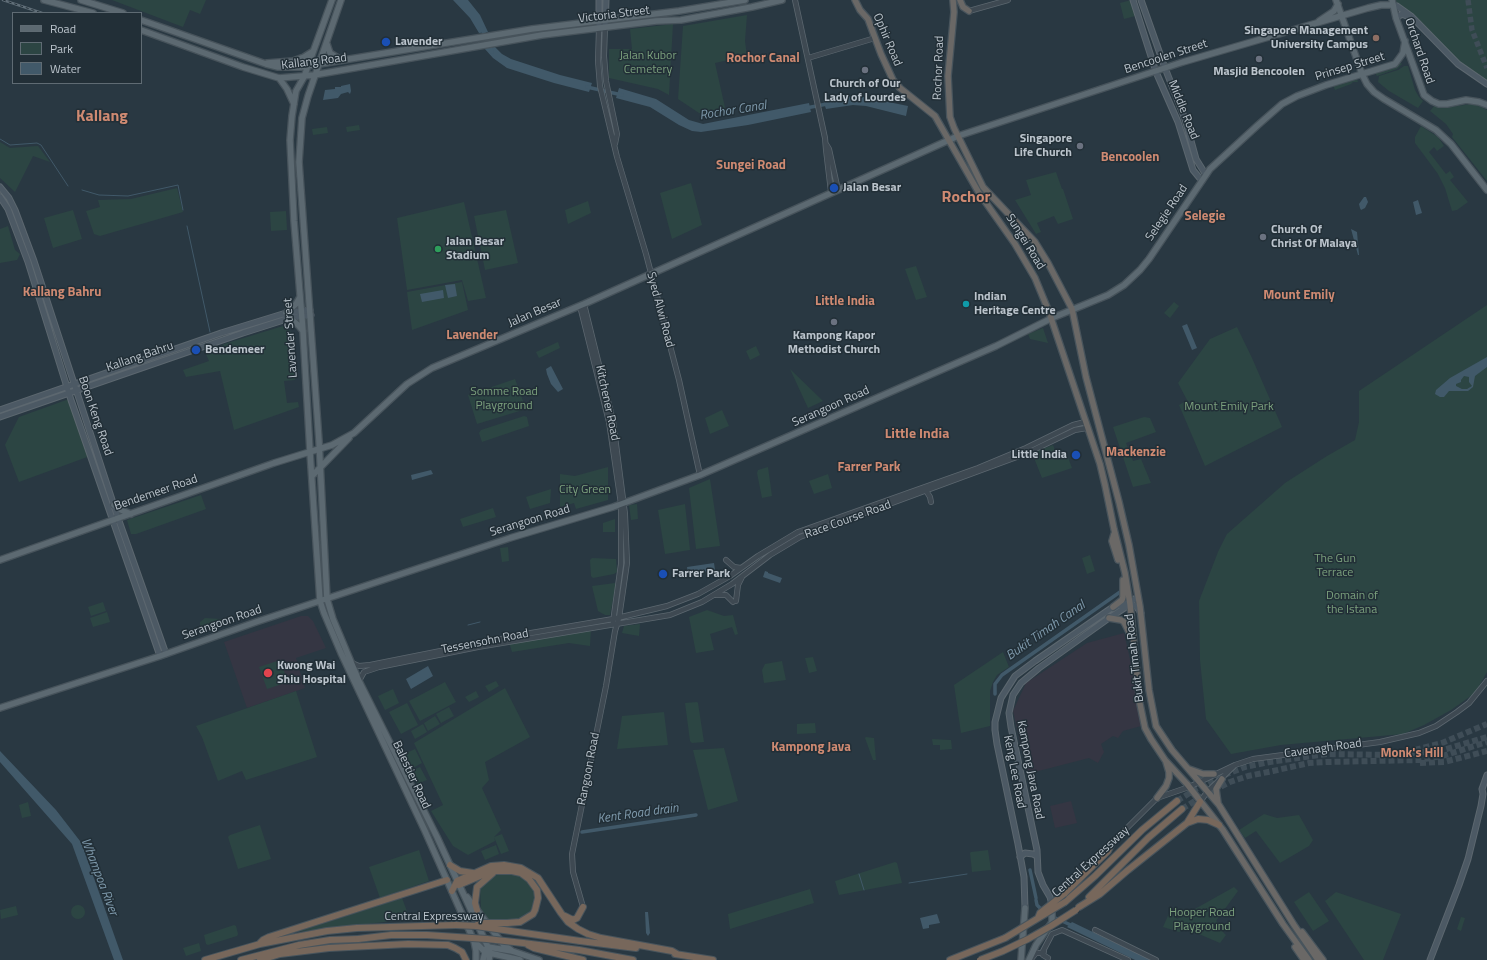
<!DOCTYPE html>
<html>
<head>
<meta charset="utf-8">
<style>
  body { margin:0 }
  #map { position:relative; width:1487px; height:960px; overflow:hidden; background:#293842; font-family:"Titillium Web",sans-serif }
  canvas { display:block }
  .legend { position:absolute; left:12px; top:12px; width:130px; height:72px; box-sizing:border-box; background:#222f37; border:1px solid #5f6b73; margin:0; padding:5px 7px; list-style:none; font-size:12px; color:#bbc4cc }
  .legend li { display:flex; align-items:center; gap:8px; height:20px }
  .legend b { width:20px; border:1px solid #5f6b73 }
</style>
</head>
<body>
<div id="map">
<canvas width="1487" height="960"></canvas>
<ul class="legend">
<li><b style="height:5px;background:#5c6971"></b>Road</li>
<li><b style="height:11px;background:#2c4543"></b>Park</li>
<li><b style="height:11px;background:#415969"></b>Water</li>
</ul>
</div>
<script>
const c = document.querySelector('canvas').getContext('2d');
c.lineJoin = 'round';
function fillPath(path, color) { c.fillStyle = color; c.fill(path, 'evenodd'); }
const toPath = rows => new Path2D(rows.map(r => 'M' + r).join(''));
function trace(path, color, width, dash) { c.strokeStyle = color; c.lineWidth = width; c.lineCap = dash ? 'butt' : 'round'; c.setLineDash(dash || []); c.stroke(path); }
function write(font, color, halo, rows, align = 'center') {
  c.font = font + ' "Titillium Web",sans-serif'; c.lineWidth = 3; c.setLineDash([]); c.textBaseline = 'middle'; c.strokeStyle = halo; c.fillStyle = color; for (const [text, x, y, turn = 0] of rows) {
    c.save(); c.translate(x, y); c.rotate((+turn || 0) * Math.PI / 180); c.textAlign = isNaN(turn) ? turn : align; if (halo) c.strokeText(text, 0, 0); c.fillText(text, 0, 0); c.restore();
  }
}
fillPath(toPath([
  [301,616,308,616,313,621,326,648,296,658,305,688,247,708,224,642],
  [1124,633,1145,725,1123,731,1118,738,1113,736,1101,744,1104,752,1098,763,1089,758,1027,774,1013,711,1026,683,1087,643],
  [1071,801,1077,823,1055,828,1050,806]
]), '#353643');
fillPath(toPath([
  [112,0,206,0,200,14,190,10,183,27],
  [1131,0,1139,15,1124,19,1120,3],
  [1396,0,1487,0,1487,81,1460,62,1409,12,1397,4],
  [747,15,745,41,747,56,715,63,726,112,707,115,699,113,678,99,683,26],
  [673,24,669,95,658,89,609,78,609,49,632,49,630,29],
  [1401,63,1402,64,1397,69,1377,76,1375,73,1394,68],
  [1404,66,1408,66,1415,90,1419,97,1423,101,1418,108,1389,91,1378,82,1379,76,1398,70],
  [1353,79,1357,79,1358,82,1353,82,1351,84,1335,90,1333,85],
  [1472,104,1481,107,1487,110,1487,181,1452,137,1453,134,1446,124,1430,111,1435,105,1443,108],
  [359,125,360,130,347,132,346,127],
  [1421,126,1438,137,1444,146,1437,151,1434,147,1429,152,1446,174,1450,171,1454,177,1450,180,1468,202,1457,210,1452,211,1445,188,1438,174,1415,143,1415,137],
  [327,127,328,133,313,135,312,129],
  [0,142,10,148,38,146,50,162,33,156,15,192,0,178],
  [1056,172,1062,189,1063,189,1073,219,1058,224,1054,216,1037,223,1041,232,1036,234,1015,200,1031,195,1026,180],
  [691,183,702,225,672,239,660,193],
  [177,188,183,212,100,236,94,234,86,211,100,207,98,200,131,199],
  [588,201,591,213,568,224,565,210],
  [464,202,486,298,468,301,462,280,407,290,397,218],
  [73,210,82,239,53,248,44,218],
  [506,210,518,263,485,270,474,216],
  [286,211,287,230,271,231,270,212],
  [8,226,15,250,20,254,17,260,0,263,0,229],
  [916,266,927,297,916,300,905,269],
  [462,282,468,310,412,330,407,292],
  [1174,302,1179,306,1170,318,1164,313],
  [1487,305,1487,672,1475,693,1451,710,1424,725,1403,734,1281,745,1231,754,1206,719,1200,660,1199,601,1218,552,1227,534,1285,483,1327,456,1355,440,1359,422,1359,391],
  [283,326,291,332,295,380,284,381,287,403,298,402,299,407,234,430,220,371,186,377,183,370,209,361,205,352,219,347,224,344],
  [1237,327,1252,358,1282,427,1205,466,1179,405,1187,400,1178,383,1210,339],
  [1043,328,1048,343,1030,339,1028,334],
  [558,342,560,348,539,358,536,352],
  [756,346,760,355,750,360,746,351],
  [790,369,823,401,808,408],
  [515,379,526,409,477,424,468,395],
  [69,399,90,456,19,482,5,445,19,417],
  [722,410,729,426,710,434,705,418],
  [524,416,527,417,529,426,482,442,479,433,481,430],
  [1144,417,1150,418,1156,432,1126,443,1133,461,1141,459,1151,483,1133,487,1113,427],
  [1053,445,1057,455,1066,452,1072,468,1042,478,1032,453],
  [608,467,608,500,576,509,574,503,560,507,560,474,575,476],
  [768,467,772,496,762,498,757,473,758,470],
  [828,474,832,488,814,494,809,481],
  [710,479,720,546,696,549,689,488],
  [551,489,550,503,530,509,526,497],
  [201,495,206,509,136,534,131,534,127,520],
  [637,504,638,519,631,520,629,505],
  [685,504,690,550,665,554,658,510],
  [493,508,496,517,463,527,460,519],
  [615,519,615,532,603,532,603,523],
  [508,547,509,561,502,562,500,548],
  [1090,555,1095,571,1087,574,1082,558],
  [592,558,616,559,617,572,614,574,593,578,591,576,590,560],
  [615,583,615,589,610,615,605,615,598,611,592,586],
  [103,602,106,611,91,616,88,607],
  [707,610,724,616,733,615,738,634,735,635,732,627,710,634,714,650,696,653,689,617],
  [107,612,110,622,93,627,90,618],
  [205,618,221,619,221,621,200,629,200,622],
  [640,624,639,636,622,633,624,626],
  [591,628,590,646,569,643,512,652,509,642],
  [1003,652,1009,667,997,675,993,682,990,691,990,726,961,733,954,685],
  [813,657,817,671,809,673,805,658],
  [280,660,288,682,267,689,259,667],
  [782,661,786,680,764,683,762,670,765,664],
  [496,681,499,686,489,692,485,686],
  [445,682,456,702,420,721,409,701],
  [505,688,530,737,485,762,489,780,482,788,501,830,494,837,495,841,468,855,453,846,431,811,443,805,414,743],
  [393,689,399,703,385,710,378,696],
  [296,691,317,757,246,780,242,771,218,781,202,737,196,726],
  [476,691,479,697,469,702,465,697],
  [697,702,698,703,704,742,692,743,690,741,685,703],
  [407,703,418,725,401,734,389,712],
  [449,707,454,716,441,723,436,714],
  [664,712,668,745,617,749,622,716],
  [435,716,440,724,428,731,424,723],
  [815,723,816,733,797,734,797,724],
  [423,724,427,732,415,739,411,731],
  [866,737,874,738,876,760,873,760,865,738],
  [932,739,951,740,952,749,940,750,940,745,933,745],
  [724,748,738,801,708,810,693,750],
  [415,749,422,763,409,770,402,755],
  [420,767,427,780,417,784,411,771],
  [28,802,31,816,22,818,19,805],
  [1264,814,1277,818,1299,815,1313,840,1309,846,1280,863,1256,831,1245,838,1239,830],
  [260,825,271,859,238,869,228,837,230,835],
  [502,834,509,851,501,854,494,837],
  [496,845,499,854,485,860,481,851],
  [419,850,429,881,380,898,369,867],
  [988,850,991,870,972,872,970,853,971,852],
  [895,862,897,863,902,883,839,895,835,881],
  [499,873,512,873,520,876,526,879,533,888,535,901,532,909,526,915,518,919,512,921,490,921,481,910,480,888,488,880],
  [1234,887,1238,891,1216,921,1223,926,1223,932,1226,935,1220,943,1187,929,1179,932,1163,927,1170,911,1177,919],
  [810,889,814,903,730,929,728,914],
  [1309,892,1329,921,1313,931,1294,902],
  [1336,892,1401,914,1383,960,1364,960,1325,901],
  [402,898,410,919,297,932],
  '71 912a7 7 0 1 1 14 0a7 7 0 1 1-14 0Z',
  [16,906,18,915,1,919,0,910],
  [1461,917,1465,918,1461,931,1457,929],
  [234,925,236,926,238,934,237,936,208,945,206,944,204,935],
  [199,943,201,951,186,956,183,948]
]), '#2c4543');
fillPath(toPath([
  [453,0,468,0,480,15,488,32,479,33,470,18],
  [495,47,502,54,511,59,560,75,592,83,589,92,554,83,507,68,493,58,484,48],
  [350,84,351,91,350,94,348,92,341,94,338,98,323,100,325,90,335,89,335,87,341,87,341,86],
  [619,88,656,99,689,120,703,124,809,103,811,112,748,125,701,132,692,131,679,125,650,107,616,98],
  [844,96,864,97,908,106,906,116,866,106,853,105,826,109,823,100],
  [1364,197,1366,197,1368,202,1365,208,1361,210,1360,208,1359,204],
  [1418,200,1422,213,1416,215,1413,202],
  [1351,229,1357,232,1359,255,1358,255],
  [455,284,457,296,448,298,445,285],
  [443,290,444,298,422,302,420,294],
  [1187,324,1197,348,1192,350,1182,326],
  [1487,357,1487,367,1475,376,1473,387,1468,391,1449,391,1444,397,1440,397,1435,394,1436,390,1450,378],
  [1464,376,1469,377,1469,382,1472,386,1467,389,1462,389,1456,386,1456,384,1461,382,1461,380],
  [551,366,563,389,558,392,551,384,547,374,546,369],
  [431,470,433,474,412,480,411,475],
  [714,563,715,570,688,574,687,567],
  [765,571,768,572,768,573,782,578,780,583,763,577],
  [428,666,433,676,411,689,406,679],
  [0,751,56,810,80,841,84,850,123,960,114,960,72,844,0,762],
  [645,912,648,912,650,933,648,936,646,933],
  [937,914,940,923,929,925,929,928,923,929,920,918],
  [1072,922,1149,959,1151,960,1135,960,1067,927]
]), '#415969');
trace(toPath([
  [0,139,10,145,37,143,41,145,68,186],
  [82,190,99,195,128,196,178,185,183,210],
  [187,226,210,332],
  [468,625,480,622],
  [859,874,864,890],
  [909,883,967,874]
]), '#415969', 1);
trace(toPath([
  [482,28,492,52],
  [587,87,622,95],
  [806,108,827,104],
  [995,694,995,684,1002,675,1120,592],
  [582,832,696,815],
  [1030,870,1036,898],
  [1036,900,1037,905,1044,912],
  [1051,916,1073,926]
]), '#415969', 3.5);
trace(toPath([
  [1468,0,1472,30,1487,68]
]), '#3f4d57', 5.5, [5.5, 3]);
trace(toPath([
  [1415,750,1442,743,1487,724],
  [1420,763,1444,762,1487,751],
  [1177,801,1196,789,1227,774,1245,767,1270,762,1327,754,1394,755,1418,753,1443,750,1487,737],
  [1182,809,1201,797,1230,782,1248,776,1273,771,1309,763,1327,762,1420,760,1446,755,1487,742]
]), '#3f4d57', 6, [6, 3]);
const tertiary = toPath([
  [795,0,825,138,826,150,831,192],
  [969,11,1008,0],
  [605,27,604,56,606,81,617,134,615,144],
  [599,28,598,61,600,86,617,157,646,254,679,380,700,475],
  [808,58,875,38],
  [826,144,829,149,838,190],
  [580,306,609,422,621,504,621,564,613,622],
  [925,489,930,497,931,502],
  [726,560,734,567,741,568],
  [716,595,726,595,733,602],
  [736,601,738,585,742,577],
  [352,663,359,666,370,665,531,633,613,619,667,606,698,594,730,576,758,556,798,532,978,468,1026,448,1073,425,1085,422],
  [359,681,364,672,379,667,478,647,670,615,702,602,732,584,770,555,800,537,1025,454,1075,430,1087,428],
  [1200,802,1207,792,1234,766],
  [1112,843,1157,798,1189,787,1235,765,1253,759,1380,742,1419,733,1436,726,1457,712,1469,703,1487,681],
  [583,907,573,872,572,854,606,686,615,631,619,618,627,563,625,514,613,421,584,304],
  [1095,930,1156,960],
  [1044,951,1043,955,1048,958],
  [1032,958,1036,953,1042,953,1052,934,1062,930,1128,960]
]);
const secondary = toPath([
  [599,0,599,28],
  [1133,0,1156,72,1178,122,1193,170,1202,181],
  [1141,0,1165,68,1185,119,1196,159,1206,175],
  [1392,5,1397,6,1411,16,1458,64,1487,84],
  [1396,18,1402,14,1409,17],
  [605,27,606,0],
  [0,187,9,198,15,210,34,261,118,518,166,654],
  [0,197,8,209,28,262,71,400,160,656],
  [0,410,221,333,286,313,310,310],
  [0,417,243,333,290,318,311,315],
  [1020,857,1025,853,1033,854,1037,856],
  [1052,905,1050,897,1043,885,1038,872,1037,850,1011,727,1009,713,1013,695,1021,683,1039,668,1109,618,1126,607,1138,596],
  [1025,908,1024,877,1018,844,997,744,995,730,995,722,1001,698,1015,676,1035,661,1113,607,1128,603,1136,606,1141,613],
  [1430,960,1459,885,1468,859,1481,806,1483,794,1482,789,1487,775]
]);
const primary = toPath([
  [44,0,93,13],
  [81,0,123,13],
  [332,0,304,77,296,91,292,116,290,140,294,221,303,331,310,452,320,601,324,613,341,653,425,831,474,941,476,951,476,960],
  [341,0,308,96,302,118,299,162,319,441,327,599,333,619,359,681,437,837,488,947,490,954,489,960],
  [1336,0,1362,74,1367,84,1374,92,1384,99,1436,130,1451,144,1487,190],
  [1392,0,1396,18,1424,95,1432,101,1439,104,1447,104,1466,100,1479,102,1487,105],
  [141,20,266,64,278,67,301,67,532,29,679,11,745,0],
  [1319,21,1334,11,1338,4],
  [141,30,243,67,279,78,314,75,542,35,656,21,681,20,752,7,782,0],
  [327,44,330,53,338,58,344,60],
  [267,63,293,61,304,57,312,52],
  [279,78,287,89,294,104],
  [286,313,296,304,300,297],
  [290,318,299,326,303,331],
  [312,476,349,438],
  [114,505,121,510,131,514],
  [0,560,274,463,332,445,354,433,407,384,432,368,584,304,958,136,1183,62,1368,8,1381,5,1392,5],
  [0,708,160,656,256,622,510,538,613,507,700,475,996,346,1052,318,1108,295,1124,285,1140,270,1149,259,1210,169,1258,125,1282,104,1297,96,1326,85,1395,64,1403,53,1405,41],
  [467,897,503,944,512,951],
  [476,943,485,952,520,960],
  [488,947,512,951,539,960],
  [483,960,486,949],
  [1021,960,1025,908],
  [1029,960,1036,945,1052,922,1052,910]
]);
const trunk = toPath([
  [855,0,860,10,868,19,881,54,893,80,900,88,935,116,979,193,1015,244,1035,278,1049,312,1100,464,1105,485,1114,529,1125,573,1130,604,1140,704,1145,728,1151,739,1165,760,1187,784,1223,830,1283,924,1309,960],
  [953,0,954,12,948,76,950,117,954,128,983,187,1035,242,1048,263,1072,309,1086,377,1119,502,1129,545,1140,607,1149,690,1156,726,1172,750,1219,805,1294,925,1318,960],
  [960,0,963,7,969,11],
  [1114,534,1112,541,1118,560],
  [1113,607,1122,600,1123,597,1123,580],
  [1109,618,1121,620,1124,622,1130,634],
  [1189,769,1203,774,1214,774],
  [1157,798,1166,786,1169,778,1169,772,1166,762],
  [1218,803,1216,789,1222,779],
  [1302,932,1323,960],
  [1295,947,1304,960]
]);
const motorway = toPath([
  [1187,823,1200,802],
  [450,865,460,871,473,873],
  [459,885,487,873,496,871,512,871,521,873,529,879,537,890,538,898,535,910,533,914,520,922,507,923],
  [452,891,457,881,491,866,504,865,521,868,538,878,561,913,568,922,578,929,588,934,601,938,672,951,677,954],
  [1064,894,1108,851,1112,843],
  [1089,897,1148,838,1182,809],
  [1065,902,1095,876,1142,830,1177,801],
  [1079,907,1100,894,1128,870,1187,823,1198,819,1208,820,1219,825],
  [477,910,475,903,477,887,493,873],
  [565,916,573,920,577,918,583,907],
  [580,941,636,948],
  [260,943,263,940,269,937,447,880],
  [523,943,579,950,633,960],
  [528,945,534,948,583,960],
  [675,954,713,960],
  [205,960,260,944,327,931,357,928,456,925],
  [241,960,299,945,330,940,358,939],
  [260,960,280,954,329,948,408,944,448,945,455,948,462,952,466,960],
  [950,960,1005,938]
]);
trace(tertiary, '#5c676f', 6);
trace(secondary, '#5c676f', 7);
trace(primary, '#47535b', 8);
trace(trunk, '#48545c', 8);
trace(motorway, '#48545c', 8);
trace(tertiary, '#3e4952', 4.5);
trace(secondary, '#4c5964', 5);
trace(primary, '#5c6971', 5.5);
trace(trunk, '#6a6866', 5.5);
trace(motorway, '#77675b', 6);
const rail = toPath([
  [3,0,42,13]
]);
trace(rail, '#606e78', 2.5);
trace(rail, '#222f37', 1, [3]);
const motorwayBridge = toPath([
  [1038,918,1040,913,1064,894],
  [456,925,476,926,580,941],
  [477,925,485,923,507,923],
  [1005,938,1065,902],
  [358,939,391,935,427,935,487,939,523,943],
  [980,960,1003,951,1028,939,1051,926,1076,910]
]);
trace(motorwayBridge, '#48545c', 8, []);
trace(motorwayBridge, '#77675b', 6);
for (const [x, y, r, color] of [
  [1376,38,4,"#8d6e63"],
  [386,42,5,"#1a4fb4"],
  [1259,59,4,"#6b7280"],
  [865,70,4,"#6b7280"],
  [1080,146,4,"#6b7280"],
  [834,188,5,"#1a4fb4"],
  [1263,237,4,"#6b7280"],
  [438,249,4,"#2e9e5b"],
  [966,304,4,"#0f9aa8"],
  [834,322,4,"#6b7280"],
  [196,350,5,"#1a4fb4"],
  [1076,455,5,"#1a4fb4"],
  [663,574,5,"#1a4fb4"],
  [268,673,5,"#e0444e"]
]) { const dot = new Path2D(); dot.arc(x, y, r, 0, 2 * Math.PI); c.fillStyle = color; c.fill(dot); trace(dot, '#222f37', 1.5); }
write('12px', '#bbc4cc', '#222f37', [
  ["Victoria Street",614,15,-7],
  ["Ophir Road",887,40,67],
  ["Orchard Road",1419,51,71],
  ["Bencoolen Street",1166,57,-18],
  ["Kallang Road",314,62,-7],
  ["Prinsep Street",1350,67,-17],
  ["Rochor Road",939,68,-88],
  ["Middle Road",1183,110,68],
  ["Selegie Road",1167,213,-56],
  ["Sungei Road",1025,242,58],
  ["Syed Alwi Road",660,310,75],
  ["Jalan Besar",535,313,-23],
  ["Lavender Street",291,338,-94],
  ["Kallang Bahru",140,357,-19],
  ["Kitchener Road",607,403,78],
  ["Serangoon Road",831,407,-24],
  ["Boon Keng Road",95,416,71],
  ["Bendemeer Road",156,493,-19],
  ["Race Course Road",848,520,-20],
  ["Serangoon Road",530,521,-17],
  ["Serangoon Road",222,623,-19],
  ["Tessensohn Road",485,642,-11],
  ["Bukit Timah Road",1135,658,-97],
  ["Cavenagh Road",1323,749,-8],
  ["Rangoon Road",589,769,-79],
  ["Kampong Java Road",1030,770,79],
  ["Keng Lee Road",1014,772,79],
  ["Balestier Road",411,775,65],
  ["Central Expressway",1091,862,-42],
  ["Central Expressway",434,917]
]);
write('bold 12px', '#bbc4cc', '#222f37', [
  ["Singapore Management",1368,31,"right"],
  ["University Campus",1368,45,"right"],
  ["Lavender",395,42],
  ["Masjid Bencoolen",1259,72,"center"],
  ["Church of Our",865,84,"center"],
  ["Lady of Lourdes",865,98,"center"],
  ["Singapore",1072,139,"right"],
  ["Life Church",1072,153,"right"],
  ["Jalan Besar",843,188],
  ["Church Of",1271,230],
  ["Christ Of Malaya",1271,244],
  ["Jalan Besar",446,242],
  ["Stadium",446,256],
  ["Indian",974,297],
  ["Heritage Centre",974,311],
  ["Kampong Kapor",834,336,"center"],
  ["Methodist Church",834,350,"center"],
  ["Bendemeer",205,350],
  ["Little India",1067,455,"right"],
  ["Farrer Park",672,574],
  ["Kwong Wai",277,666],
  ["Shiu Hospital",277,680]
], 'left');
write('12px', '#7ba07d', '#222f37', [
  ["Jalan Kubor",648,56],
  ["Cemetery",648,70],
  ["Somme Road",504,392],
  ["Playground",504,406],
  ["Mount Emily Park",1229,407],
  ["City Green",585,490],
  ["The Gun",1335,559],
  ["Terrace",1335,573],
  ["Domain of",1352,596],
  ["the Istana",1352,610],
  ["Hooper Road",1202,913],
  ["Playground",1202,927]
]);
write('bold 13px', '#cf8a72', '#222f37', [
  ["Rochor Canal",763,59],
  ["Bencoolen",1130,158],
  ["Sungei Road",751,166],
  ["Selegie",1205,217],
  ["Kallang Bahru",62,293],
  ["Mount Emily",1299,296],
  ["Little India",845,302],
  ["Lavender",472,336],
  ["Mackenzie",1136,453],
  ["Farrer Park",869,468],
  ["Kampong Java",811,748],
  ["Monk's Hill",1412,754]
]);
write('italic 13px', '#7e99ab', '#222f37', [
  ["Rochor Canal",733,111,-9],
  ["Bukit Timah Canal",1046,631,-35],
  ["Kent Road drain",638,814,-8],
  ["Whampoa River",99,877,69]
]);
write('bold 14px', '#cf8a72', '#222f37', [
  ["Little India",917,435]
]);
write('bold 16px', '#cf8a72', '#222f37', [
  ["Kallang",102,117],
  ["Rochor",966,198]
]);
</script>
</body>
</html>
